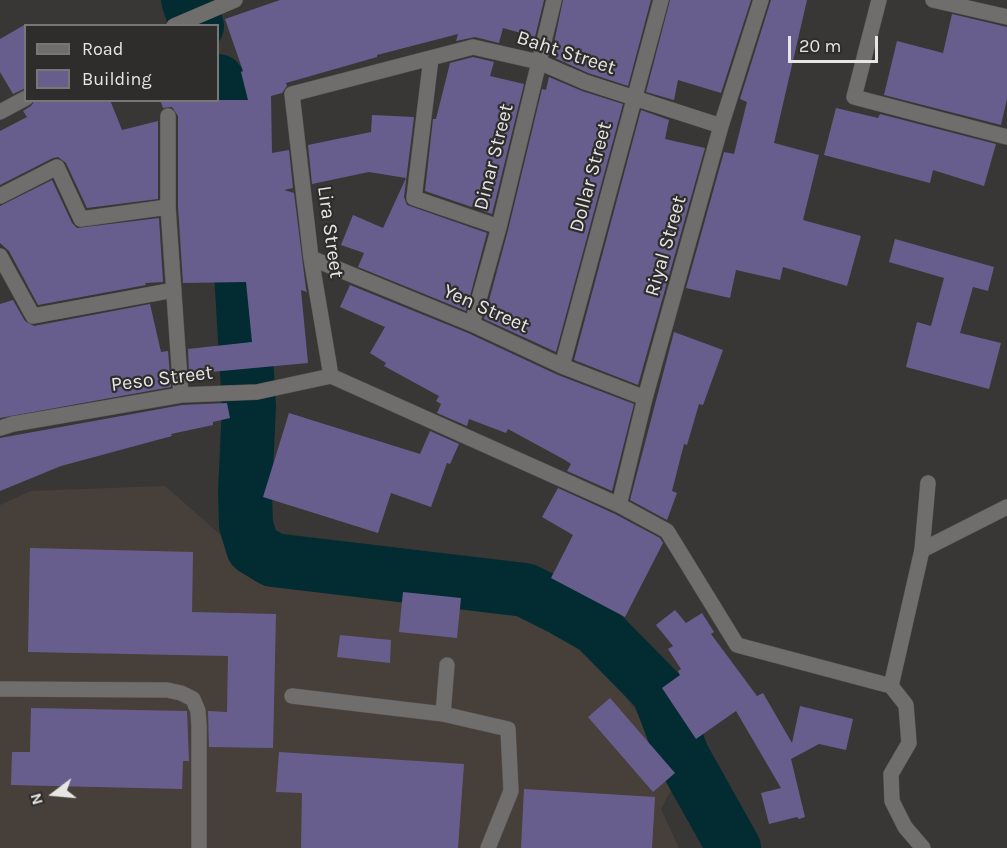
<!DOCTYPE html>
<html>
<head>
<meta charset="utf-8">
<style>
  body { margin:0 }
  #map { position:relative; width:1007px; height:848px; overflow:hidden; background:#393735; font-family:Karla,sans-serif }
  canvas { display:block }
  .legend { position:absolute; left:24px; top:24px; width:195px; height:78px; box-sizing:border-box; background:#2f2d2b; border:2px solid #797775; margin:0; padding:8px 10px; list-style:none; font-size:18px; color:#e7e6e5 }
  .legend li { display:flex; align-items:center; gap:12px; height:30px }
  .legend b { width:30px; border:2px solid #797775 }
  .north { position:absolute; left:24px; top:764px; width:60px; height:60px; -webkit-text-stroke:4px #2f2d2b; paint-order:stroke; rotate:254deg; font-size:16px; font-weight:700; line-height:24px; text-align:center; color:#e7e6e5 }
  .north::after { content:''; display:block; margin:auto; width:21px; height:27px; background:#e7e6e5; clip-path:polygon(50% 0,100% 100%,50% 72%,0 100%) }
  .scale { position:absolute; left:788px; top:36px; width:90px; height:27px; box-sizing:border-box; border:3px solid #e7e6e5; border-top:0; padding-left:8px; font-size:18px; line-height:21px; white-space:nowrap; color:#e7e6e5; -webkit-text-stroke:4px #2f2d2b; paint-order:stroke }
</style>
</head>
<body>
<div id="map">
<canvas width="1007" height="848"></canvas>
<ul class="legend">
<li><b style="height:8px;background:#706e6c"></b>Road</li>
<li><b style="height:16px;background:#685e8e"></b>Building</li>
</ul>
<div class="north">N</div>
<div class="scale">20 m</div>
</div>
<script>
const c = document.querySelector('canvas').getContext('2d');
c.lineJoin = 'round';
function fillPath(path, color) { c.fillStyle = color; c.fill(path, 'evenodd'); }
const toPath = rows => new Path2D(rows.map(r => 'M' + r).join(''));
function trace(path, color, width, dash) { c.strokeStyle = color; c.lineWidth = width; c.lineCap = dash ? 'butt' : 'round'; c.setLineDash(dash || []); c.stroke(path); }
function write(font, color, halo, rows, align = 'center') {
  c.font = font + ' Karla,sans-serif'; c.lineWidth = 4.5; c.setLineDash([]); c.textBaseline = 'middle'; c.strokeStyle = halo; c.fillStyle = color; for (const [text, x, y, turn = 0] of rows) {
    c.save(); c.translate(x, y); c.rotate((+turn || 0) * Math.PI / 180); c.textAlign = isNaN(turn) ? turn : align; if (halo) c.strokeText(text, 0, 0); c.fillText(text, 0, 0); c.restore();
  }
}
fillPath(toPath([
  [165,486,263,572,529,611,606,670,680,772,661,809,679,848,0,848,0,505,31,491]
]), '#47403a');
trace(toPath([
  [188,0,197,26],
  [218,81,224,100,237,206,249,406,245,492,246,525,253,548,273,560,525,590,561,608,596,628,658,691,683,757,734,848]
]), '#022c32', 54);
fillPath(toPath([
  [280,0,544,0,535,37,503,28,499,43,475,37,456,41,458,34,377,55,377,57,286,83,287,86,282,93,271,96,272,153,289,150,293,188,284,190,294,193,306,289,307,292,301,290,308,363,189,374,188,349,252,342,246,282,183,283,178,207,178,116,172,107,163,108,160,100,248,100,241,72,243,71,225,19],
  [563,0,651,0,628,86,588,73,555,58,559,44,554,43],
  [670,0,751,0,721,93,678,80,674,100,646,92],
  [771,0,807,0,774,143,819,155,803,220,861,236,847,286,783,267,780,280,736,270,730,298,686,288,724,152,734,154,747,102,740,99],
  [952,14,1007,27,1007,99,1001,125,884,95,897,41,943,53],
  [26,24,26,88,13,94,0,72,0,39],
  [473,57,494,62,490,76,524,84,492,214,425,191,433,119,436,119,450,63],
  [549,77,582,91,623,104,556,352,484,319,508,230,542,89,546,90],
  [35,100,110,100,122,130,158,121,158,199,87,208,66,163,58,157,53,158,0,185,0,131,27,117,23,111,31,106],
  [836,108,878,118,880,114,996,144,984,186,933,170,930,183,824,155],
  [641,110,669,120,665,139,705,148,638,385,574,360],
  [372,115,414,117,404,197,407,205,487,233,466,311,358,267,364,253,341,245,353,215,383,228,406,178,369,172,312,184,308,145,371,132],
  [52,180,72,223,77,228,159,218,163,282,145,283,146,285,38,305,9,251,0,243,0,206],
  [895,239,994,267,988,291,973,287,960,333,1001,343,989,389,906,367,917,322,931,326,944,278,889,262],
  [350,285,468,333,558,375,634,404,612,491,567,471,571,464,565,460,508,429,506,433,469,419,467,426,437,413,441,404,436,401,439,396,384,366,386,363,370,353,385,327,340,307],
  [13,300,25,321,34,326,150,304,161,352,168,351,171,387,0,418,0,304],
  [674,332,723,350,703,405,699,404,687,445,684,444,672,491,677,493,667,520,630,500],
  [227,403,230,418,213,422,213,425,171,434,172,436,61,466,0,491,0,438,182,405],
  [289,413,420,454,430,431,459,444,450,464,447,463,431,507,391,493,378,533,263,497],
  [558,488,615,514,660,538,663,543,625,617,551,578,573,535,542,517],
  [30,548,193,552,192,612,276,614,273,748,209,747,208,711,227,712,228,656,28,652],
  [403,592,461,598,457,638,399,632],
  [675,610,686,623,702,613,714,632,711,634,757,696,763,693,792,743,800,706,853,719,846,750,819,744,791,759,805,817,799,819,797,817,769,824,761,793,781,788,736,711,696,739,662,688,680,675,678,671,681,669,668,649,673,646,656,625],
  [340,635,391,640,390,663,337,657],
  [610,698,675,773,653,792,588,717],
  [31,708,187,711,189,761,183,761,182,789,11,785,12,752,30,752],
  [279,752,464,764,458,848,301,848,302,793,276,792],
  [524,789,655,797,652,848,521,848]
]), '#685e8e');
const lane = toPath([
  [922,550,1007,507],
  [0,689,167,690,181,693,193,699,198,711,199,726,199,848],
  [292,696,443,714,508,729,511,791,488,848],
  [443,714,447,665]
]);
const street = toPath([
  [879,0,854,97,1007,137],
  [933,0,1007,17],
  [431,58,414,198,499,227],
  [168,116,168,207,181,395],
  [0,196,57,167,81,219,168,207],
  [0,256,33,316,174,290],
  [311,258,472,324,562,366,645,398],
  [472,324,499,227,554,0],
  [562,366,661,0],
  [331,376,619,505,667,531,737,645,891,686,906,705,909,743,891,774,892,801,905,827,923,848],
  [331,376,311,258,292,94,473,47,539,62,585,82,721,126],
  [0,428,13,424,181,395,257,392,331,376],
  [619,505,645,398,721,126,761,0],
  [891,686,922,550,928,483]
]);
const secondary = toPath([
  [174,26,235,0],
  [0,112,26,98]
]);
trace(lane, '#585655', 16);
trace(street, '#585655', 16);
trace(secondary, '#585655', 16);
trace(lane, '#706e6c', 15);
trace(street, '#706e6c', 15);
trace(secondary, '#706e6c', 15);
write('20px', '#e7e6e5', '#2f2d2b', [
  ["Baht Street",566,53,18],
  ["Dinar Street",494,157,-76],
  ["Dollar Street",591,177,-75],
  ["Lira Street",330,232,82],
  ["Riyal Street",666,246,-74],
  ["Yen Street",486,309,24],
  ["Peso Street",162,379,-7]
]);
</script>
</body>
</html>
